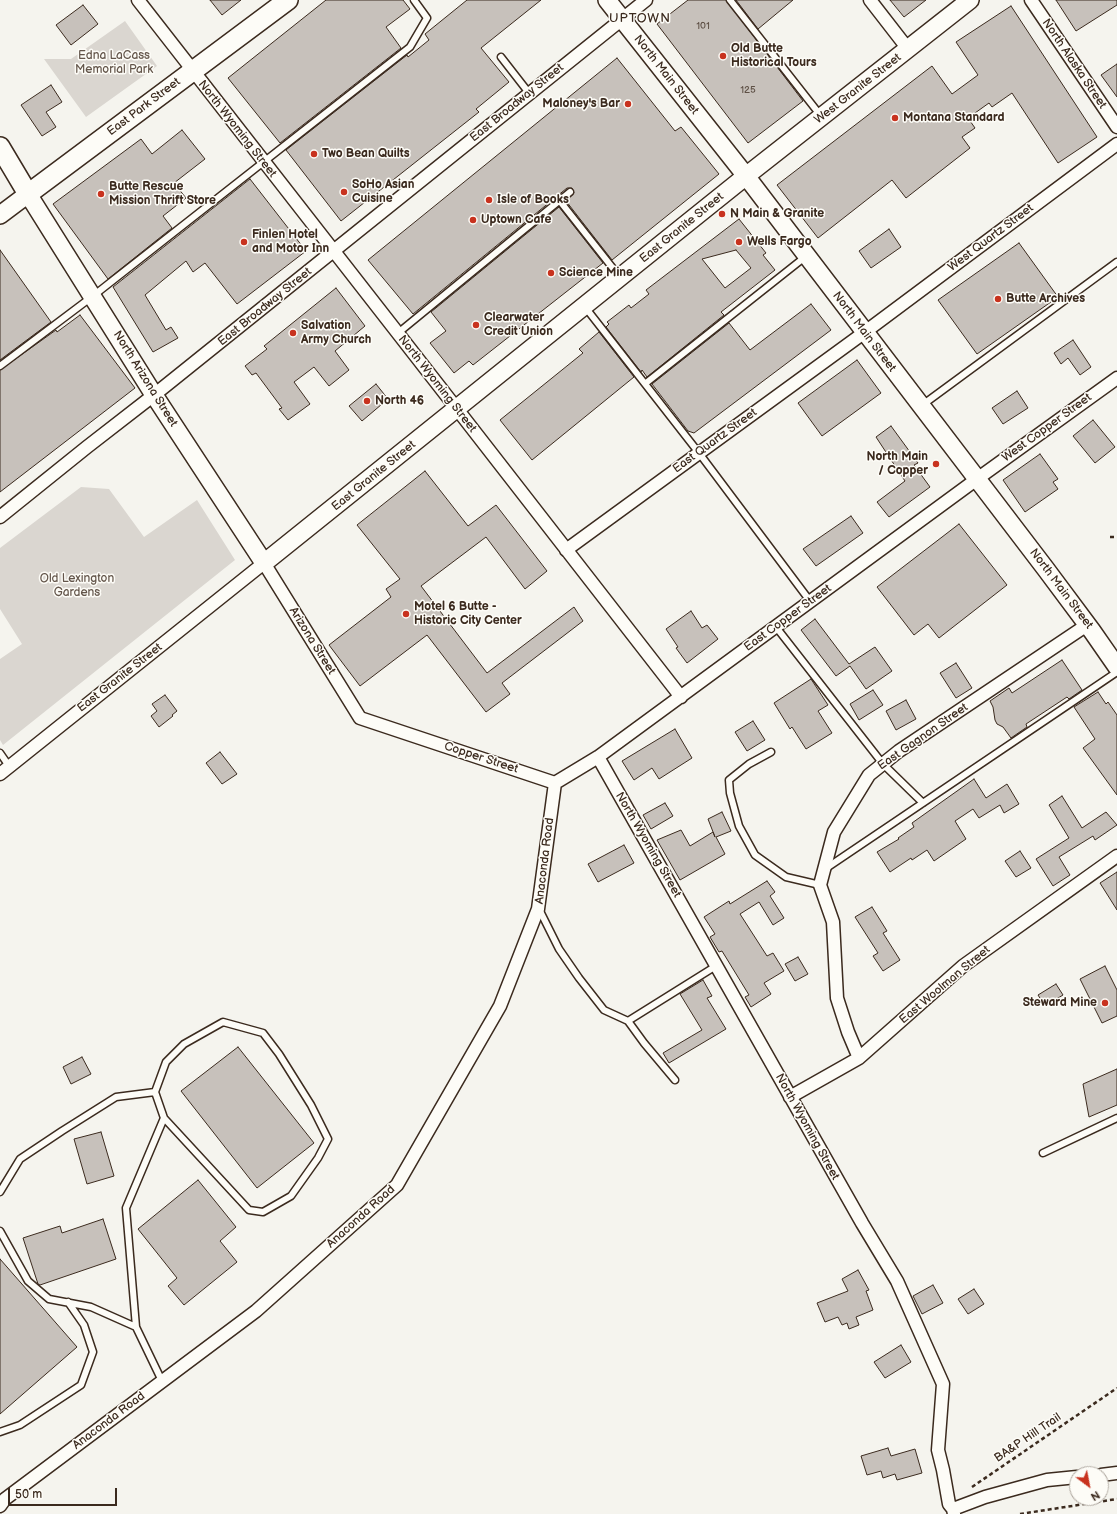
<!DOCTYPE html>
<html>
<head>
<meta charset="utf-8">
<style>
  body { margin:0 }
  #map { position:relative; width:1117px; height:1514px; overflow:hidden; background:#f5f4ee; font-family:"Balsamiq Sans",sans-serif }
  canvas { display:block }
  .north { position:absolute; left:1069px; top:1466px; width:40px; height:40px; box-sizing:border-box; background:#fdfcf7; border:1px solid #afa8a0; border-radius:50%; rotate:148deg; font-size:11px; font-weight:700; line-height:16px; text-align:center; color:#3b2a1e }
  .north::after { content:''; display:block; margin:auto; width:14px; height:18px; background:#c8321e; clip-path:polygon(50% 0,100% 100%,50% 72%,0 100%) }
  .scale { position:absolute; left:8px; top:1488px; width:109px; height:18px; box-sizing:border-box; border:2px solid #3b2a1e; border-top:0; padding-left:5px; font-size:12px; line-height:14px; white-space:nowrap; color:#3b2a1e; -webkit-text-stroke:3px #fdfcf7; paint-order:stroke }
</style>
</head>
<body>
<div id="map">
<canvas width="1117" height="1514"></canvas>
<div class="north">N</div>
<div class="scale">50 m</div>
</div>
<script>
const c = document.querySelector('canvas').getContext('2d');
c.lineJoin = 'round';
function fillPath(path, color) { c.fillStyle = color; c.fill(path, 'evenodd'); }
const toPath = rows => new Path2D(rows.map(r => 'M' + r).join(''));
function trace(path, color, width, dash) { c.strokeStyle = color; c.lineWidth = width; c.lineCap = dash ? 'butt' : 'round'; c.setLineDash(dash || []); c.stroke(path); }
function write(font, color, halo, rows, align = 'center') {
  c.font = font + ' "Balsamiq Sans",sans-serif'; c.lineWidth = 3; c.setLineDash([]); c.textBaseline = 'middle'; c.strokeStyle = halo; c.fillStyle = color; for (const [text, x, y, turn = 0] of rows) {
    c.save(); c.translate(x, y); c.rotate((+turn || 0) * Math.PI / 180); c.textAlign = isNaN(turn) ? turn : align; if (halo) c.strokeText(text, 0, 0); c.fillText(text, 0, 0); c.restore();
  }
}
fillPath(toPath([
  [125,21,157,66,86,117,44,59,71,59],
  [81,487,109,489,144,537,197,500,235,560,3,745,0,740,0,659,22,644,0,609,0,548]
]), '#dad6d0');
const building = toPath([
  [210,0,241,0,222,15,210,0],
  [326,0,403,0,410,9,386,27,401,48,280,143,228,78,326,0],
  [467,0,541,0,481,48,509,82,476,109,479,112,341,221,286,150,407,55,408,57,429,40,425,34,467,0],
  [688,0,726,0,803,101,748,143,657,24,688,0],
  [736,0,793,0,758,29,736,0],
  [890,0,926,0,904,17,890,0],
  [1056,0,1117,0,1117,5,1076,31,1056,0],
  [83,5,98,24,71,45,56,25,83,5],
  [1011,6,1097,137,1058,163,1012,93,992,107,989,103,968,118,975,128,962,137,970,148,906,198,892,180,818,238,777,185,932,66,952,94,978,75,956,42,1011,6],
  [617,58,675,131,681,127,719,174,612,260,566,201,574,193,572,188,567,188,413,314,368,260,617,58],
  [1117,64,1117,97,1101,75,1117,64],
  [51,85,62,102,46,112,56,127,42,136,21,105,51,85],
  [182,130,205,159,174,183,186,198,163,216,172,228,108,279,53,204,141,139,152,154,182,130],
  [250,179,306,251,237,304,205,263,193,272,186,261,145,295,166,330,171,327,178,338,153,352,113,287,250,179],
  [559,207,603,263,473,365,469,361,454,373,430,343,446,331,431,312,559,207],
  [739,219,766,253,763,255,775,270,721,312,724,315,647,377,642,370,641,372,606,327,609,324,607,322,629,305,631,308,649,294,646,290,739,219],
  [736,250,751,268,725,288,702,259,736,250],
  [889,229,901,247,871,268,859,251,889,229],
  [1019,243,1058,297,977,354,938,300,1019,243],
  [0,250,51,322,0,360,0,250],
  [336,288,365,326,335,351,349,370,329,386,314,367,294,382,310,404,288,420,279,409,282,408,256,373,252,375,245,366,267,349,264,346,336,288],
  [811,304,831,330,694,433,688,431,652,384,729,323,750,350,811,304],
  [80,315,135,388,0,492,0,370,56,330,57,332,80,315],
  [599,332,634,377,532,460,500,420,583,353,579,349,599,332],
  [1073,340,1091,367,1080,375,1068,358,1061,364,1054,353,1073,340],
  [857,360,881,393,822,436,798,403,857,360],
  [376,384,388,399,362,421,349,406,376,384],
  [1017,391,1028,408,1003,424,992,408,1017,391],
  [1093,420,1115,447,1095,463,1073,436,1093,420],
  [891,426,918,463,914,465,930,487,889,517,877,502,905,481,876,437,891,426],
  [1040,454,1058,479,1053,482,1058,489,1025,512,1003,480,1040,454],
  [425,471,468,526,496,505,547,571,525,589,486,537,421,586,487,673,574,607,583,621,502,683,510,694,486,712,427,635,360,686,329,645,391,597,386,589,400,579,357,525,425,471],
  [851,516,863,533,816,566,803,549,851,516],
  [959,524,1007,585,939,638,928,624,914,635,877,587,959,524],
  [691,611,702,628,707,625,718,639,687,663,676,648,678,647,666,629,691,611],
  [815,619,849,664,875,647,892,671,866,689,850,666,836,676,801,630,815,619],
  [1062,660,1082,690,1069,699,1067,697,1026,724,1027,727,1011,738,1003,727,997,724,995,720,993,707,990,701,1009,688,1012,693,1062,660],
  [956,663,972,688,956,698,940,673,956,663],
  [811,679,828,705,818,711,832,733,806,749,792,727,790,729,774,703,811,679],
  [873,690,883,705,859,720,850,704,873,690],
  [1098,692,1106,704,1108,702,1117,715,1117,795,1083,748,1095,739,1074,707,1098,692],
  [165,695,177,711,172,715,173,716,159,727,151,716,157,711,152,704,165,695],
  [906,700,916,719,896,730,886,711,906,700],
  [753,721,765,740,747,751,735,732,753,721],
  [675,729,692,758,659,779,652,768,634,780,622,761,675,729],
  [220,752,237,774,222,784,206,763,220,752],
  [974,779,986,798,1007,784,1019,804,1004,813,1000,805,979,818,973,809,955,821,966,839,934,861,927,850,912,860,911,858,890,872,877,852,899,839,898,838,914,827,912,823,974,779],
  [1062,796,1082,828,1106,812,1117,825,1095,840,1093,836,1059,857,1070,875,1053,886,1036,859,1069,838,1049,805,1062,796],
  [665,803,673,816,651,829,643,815,665,803],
  [722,812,731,831,716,837,725,854,680,880,657,840,681,830,690,846,713,832,715,837,708,819,722,812],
  [624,845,634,863,598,882,588,864,624,845],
  [1020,851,1031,868,1016,877,1005,861,1020,851],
  [1117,872,1117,910,1100,883,1117,872],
  [767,881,775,892,770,896,784,918,773,925,759,902,740,914,767,956,773,953,784,971,764,983,771,994,751,1007,745,997,749,995,722,951,719,952,710,937,715,934,704,917,729,901,730,904,767,881],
  [872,907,887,931,883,933,900,960,883,971,873,956,878,953,855,917,872,907],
  [798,957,808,974,795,981,785,964,798,957],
  [1105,966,1117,990,1117,1016,1102,1023,1080,979,1105,966],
  [703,980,712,996,707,998,726,1029,669,1063,663,1053,702,1030,680,994,703,980],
  [1056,984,1063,995,1045,1006,1038,995,1056,984],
  [238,1047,314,1143,257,1188,181,1091,238,1047],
  [82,1057,91,1074,71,1084,63,1067,82,1057],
  [1117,1069,1117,1105,1089,1117,1083,1084,1117,1069],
  [101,1132,114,1176,87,1184,74,1139,101,1132],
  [198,1180,236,1227,220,1241,237,1262,184,1305,168,1286,177,1278,138,1229,198,1180],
  [103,1219,116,1259,40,1285,38,1284,23,1238,60,1226,62,1233,103,1219],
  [0,1259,77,1347,0,1414,0,1259],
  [858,1270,869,1290,866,1291,873,1310,856,1317,859,1325,849,1329,847,1323,842,1325,838,1317,825,1322,817,1303,848,1291,842,1279,858,1270],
  [933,1285,943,1303,922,1314,913,1296,933,1285],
  [974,1289,984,1304,968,1314,958,1299,974,1289],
  [901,1345,911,1362,885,1378,874,1362,901,1345],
  [888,1448,891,1456,915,1449,922,1473,897,1480,895,1474,883,1478,881,1471,867,1475,861,1456,888,1448]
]);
fillPath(building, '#c7c1bb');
trace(building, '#3b2a1e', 1);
const lane = toPath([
  [730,0,821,116],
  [501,57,529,93],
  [559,200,619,276],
  [585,307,699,453,810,601],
  [398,333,570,192],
  [0,366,93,296,410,47,427,18,414,0],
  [646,383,805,257],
  [921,406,1117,262],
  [776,627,883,764,923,803],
  [771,752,749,764,729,780,730,793,739,826,755,855,786,877,820,885],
  [0,753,9,766],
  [825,869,1117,672],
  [539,909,559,949,579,978,604,1010,628,1021,716,966],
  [628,1021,644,1043,675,1080],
  [155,1092,166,1062,184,1044,223,1022,263,1033,279,1054,311,1105,328,1139,318,1158,291,1196,263,1212,249,1210,164,1118],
  [1043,1153,1117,1118],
  [0,1192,20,1159,62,1131,116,1097,155,1092,164,1118,126,1208,136,1327,162,1381],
  [0,1231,28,1281,49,1299,91,1307,136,1327],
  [0,1432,20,1425,81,1385,93,1352,84,1325,68,1302]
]);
const street = toPath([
  [138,0,457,409,681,697],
  [870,0,908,49],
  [1031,0,1117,127],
  [0,517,87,447,154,395,646,0],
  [566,550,865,332,1117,144],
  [598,757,862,1223,897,1281,943,1384,938,1450,943,1470,949,1504,953,1509,954,1514],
  [0,774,264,563,360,718,555,783,598,757,977,479,1117,378],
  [859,1058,848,1032,837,998,833,922,820,885,834,832,869,775,899,751,1087,625],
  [790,1097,859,1058,963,966,1117,856],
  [1101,1475,1117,1473],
  [0,1506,5,1499,256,1311,397,1185,500,1006,538,909,555,783],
  [953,1509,985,1497,1047,1480,1077,1477]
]);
const secondary = toPath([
  [607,0,746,176,1045,568,1092,631,1117,667],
  [0,215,28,194,154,395,264,563,746,176,970,0]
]);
const primary = toPath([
  [0,147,28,194,288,0]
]);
trace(lane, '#3b2a1e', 9);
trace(street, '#3b2a1e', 15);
trace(secondary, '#3b2a1e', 20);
trace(primary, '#3b2a1e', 22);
trace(toPath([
  [1110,537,1117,537],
  [972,1487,1117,1388],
  [1020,1514,1117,1499]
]), '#3b2a1e', 2.5, [4, 3]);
trace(lane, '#fdfcf7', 6);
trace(street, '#fdfcf7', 12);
trace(secondary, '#fdfcf7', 17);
trace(primary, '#fdfcf7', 19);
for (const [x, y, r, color] of [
  [723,56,4,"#c8321e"],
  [628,104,4,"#c8321e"],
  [895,118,4,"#c8321e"],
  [314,154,4,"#c8321e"],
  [344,192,4,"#c8321e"],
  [101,194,4,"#c8321e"],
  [489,200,4,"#c8321e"],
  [722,214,4,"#c8321e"],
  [473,220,4,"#c8321e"],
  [244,242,4,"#c8321e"],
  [739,242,4,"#c8321e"],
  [551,273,4,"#c8321e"],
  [998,299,4,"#c8321e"],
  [476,325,4,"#c8321e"],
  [293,333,4,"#c8321e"],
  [367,401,4,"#c8321e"],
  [936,464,4,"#c8321e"],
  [406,614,4,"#c8321e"],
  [1105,1003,4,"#c8321e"]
]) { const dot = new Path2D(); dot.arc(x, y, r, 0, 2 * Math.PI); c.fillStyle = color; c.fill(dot); trace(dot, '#fdfcf7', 1.5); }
write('10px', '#5e5045', null, [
  ["101",703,26],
  ["125",748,90]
]);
write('bold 12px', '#3b2a1e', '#fdfcf7', [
  ["Old Butte",731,49],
  ["Historical Tours",731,63],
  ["Maloney's Bar",620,104,"right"],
  ["Montana Standard",903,118],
  ["Two Bean Quilts",322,154],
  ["SoHo Asian",352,185],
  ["Cuisine",352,199],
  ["Butte Rescue",109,187],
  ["Mission Thrift Store",109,201],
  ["Isle of Books",497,200],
  ["N Main & Granite",730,214],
  ["Uptown Cafe",481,220],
  ["Finlen Hotel",252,235],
  ["and Motor Inn",252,249],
  ["Wells Fargo",747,242],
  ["Science Mine",559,273],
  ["Butte Archives",1006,299],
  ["Clearwater",484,318],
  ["Credit Union",484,332],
  ["Salvation",301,326],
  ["Army Church",301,340],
  ["North 46",375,401],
  ["North Main",928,457,"right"],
  ["/ Copper",928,471,"right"],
  ["Motel 6 Butte -",414,607],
  ["Historic City Center",414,621],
  ["Steward Mine",1097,1003,"right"]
], 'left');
write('12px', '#63554a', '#fdfcf7', [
  ["Edna LaCass",114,56],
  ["Memorial Park",114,70],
  ["Old Lexington",77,579],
  ["Gardens",77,593]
]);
write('12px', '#3b2a1e', '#fdfcf7', [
  ["North Alaska Street",1074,64,56],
  ["North Main Street",666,75,52],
  ["West Granite Street",858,89,-38],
  ["East Broadway Street",517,103,-39],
  ["East Park Street",144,107,-37],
  ["North Wyoming Street",237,129,52],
  ["East Granite Street",682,228,-39],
  ["West Quartz Street",991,238,-37],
  ["East Broadway Street",265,307,-39],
  ["North Main Street",864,332,53],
  ["North Arizona Street",145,379,58],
  ["North Wyoming Street",437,384,52],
  ["West Copper Street",1047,428,-36],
  ["East Quartz Street",715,441,-36],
  ["East Granite Street",374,476,-39],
  ["North Main Street",1061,589,53],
  ["East Copper Street",788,618,-36],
  ["Arizona Street",312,641,58],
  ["East Granite Street",120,678,-38],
  ["East Gagnon Street",923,737,-35],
  ["Copper Street",481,758,18],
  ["North Wyoming Street",648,845,60],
  ["Anaconda Road",545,861,-83],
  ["East Woolman Street",945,985,-40],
  ["North Wyoming Street",807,1127,61],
  ["Anaconda Road",361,1217,-42],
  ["Anaconda Road",109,1421,-37],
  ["BA&P Hill Trail",1028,1438,-34]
]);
c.letterSpacing = '1px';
write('13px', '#3b2a1e', '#fdfcf7', [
  ["UPTOWN",640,19]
]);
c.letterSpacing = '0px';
</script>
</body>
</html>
